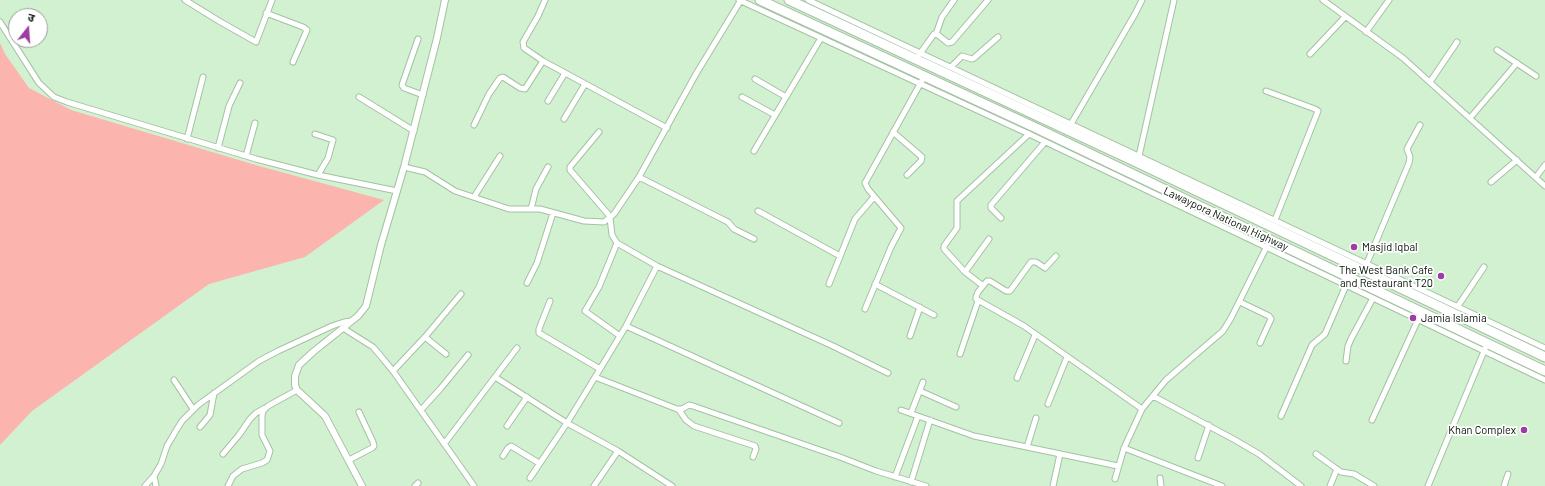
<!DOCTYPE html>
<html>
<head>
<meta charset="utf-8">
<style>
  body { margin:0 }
  #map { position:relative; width:1545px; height:486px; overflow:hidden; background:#d2f1d0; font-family:Barlow,"Noto Sans Devanagari",sans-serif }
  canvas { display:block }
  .north { position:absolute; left:8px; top:8px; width:40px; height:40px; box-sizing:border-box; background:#fff; border:1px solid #9b9f9b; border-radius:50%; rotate:17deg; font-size:11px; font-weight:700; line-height:16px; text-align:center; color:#050f05 }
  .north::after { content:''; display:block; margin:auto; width:14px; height:18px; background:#9c3ca5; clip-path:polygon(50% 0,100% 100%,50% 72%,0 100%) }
</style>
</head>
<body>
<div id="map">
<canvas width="1545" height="486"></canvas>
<div class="north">उ</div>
</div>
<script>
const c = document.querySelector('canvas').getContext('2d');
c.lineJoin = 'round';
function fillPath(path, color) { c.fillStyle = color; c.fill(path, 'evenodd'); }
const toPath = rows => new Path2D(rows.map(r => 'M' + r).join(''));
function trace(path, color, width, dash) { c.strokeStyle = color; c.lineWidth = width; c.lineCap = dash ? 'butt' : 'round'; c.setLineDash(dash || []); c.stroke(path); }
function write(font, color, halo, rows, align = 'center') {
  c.font = font + ' Barlow,sans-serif'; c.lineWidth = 3.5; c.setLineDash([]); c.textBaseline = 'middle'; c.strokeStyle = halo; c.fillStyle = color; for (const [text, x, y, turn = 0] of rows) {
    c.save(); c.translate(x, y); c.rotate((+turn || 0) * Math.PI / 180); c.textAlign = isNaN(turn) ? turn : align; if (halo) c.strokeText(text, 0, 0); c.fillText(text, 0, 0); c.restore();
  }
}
fillPath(toPath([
  [0,43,5,54,29,88,71,110,259,166,384,200,305,257,209,284,32,411,0,445]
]), '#fcb4af');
const minor = toPath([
  [185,0,219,21,256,42,272,0],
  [545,0,538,16,523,42,524,48,543,61,667,128],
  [739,0,1029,134,1545,380],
  [808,0,1545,348],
  [1323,0,1403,58,1545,186],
  [266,13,303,27,307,30,293,62],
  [0,22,39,83,54,97,67,102,256,159,318,175,397,191],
  [1366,32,1389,0],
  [936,34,942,17,954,0],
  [418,39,402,85,404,88,423,95],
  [1497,50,1536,76],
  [1310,54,1345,17],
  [919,55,934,34,938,35,948,43,952,42,988,0],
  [951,67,962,56,972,59,974,58,998,37],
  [755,79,786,97],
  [1430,82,1457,42],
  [1266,91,1315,109,1318,111,1275,220],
  [359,97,414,131],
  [742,97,775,115],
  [548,101,565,73],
  [1470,118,1517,63],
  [564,119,585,84],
  [1071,124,1135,14,1142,0],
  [474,125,489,94,500,78,503,77,520,88,525,89,543,61],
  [599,132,570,167,570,170,608,214,610,218,612,235,617,243,657,266,833,346,888,373],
  [893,132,922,157,921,161,907,175],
  [315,134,333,140,328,158,318,175],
  [187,139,203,77],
  [218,148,229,106,240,83],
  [754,151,821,38],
  [246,156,255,123],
  [1139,156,1174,0],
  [404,167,425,172,455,191,509,209,540,209,584,221,604,222,614,214,639,177,696,74,741,0],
  [639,177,722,219,728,222,734,229,754,239],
  [1536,177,1545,165],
  [1491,182,1517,160],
  [474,197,500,156],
  [531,209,536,189,548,167],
  [758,211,840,256],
  [1001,218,991,208,991,205,1045,142],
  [617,243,599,287,585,311,620,336],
  [1056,256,1045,268,1036,262,1031,262,1010,291,1006,291,990,281,987,281,978,292,976,297,976,299,1024,326,1142,409],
  [1367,263,1409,163,1410,157,1407,149,1420,125],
  [965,272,989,239],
  [527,283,537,263,553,213],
  [829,284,855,219,874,197],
  [875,284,934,315],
  [982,285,965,272,944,249,944,246,957,228,957,201,1029,134],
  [550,301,539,329,539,333,600,369],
  [1240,302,1269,316,1271,319,1260,343],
  [1458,306,1484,267],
  [865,309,891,247,901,228,868,189,865,183,924,77],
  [626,326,839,423],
  [343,328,373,347,379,354,393,371,474,486],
  [910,336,920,307],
  [425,337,446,354],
  [960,354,978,301],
  [1346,361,1348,346,1351,339,1373,298],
  [393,371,425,337,461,294],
  [495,377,567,423,618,451,672,486],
  [595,377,677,409,682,409,689,405,693,406,840,457,876,471,926,486],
  [1017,378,1035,335],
  [174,380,193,409],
  [920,391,956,407],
  [1153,396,1235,440,1259,454,1301,486],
  [1048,404,1067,357],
  [421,410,441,388,468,355],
  [679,410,686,420,694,426,755,446,756,449,753,457],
  [901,410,974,436,1118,466],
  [911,413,923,382],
  [1281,416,1312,345,1325,334,1347,283],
  [1372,420,1422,311],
  [507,426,527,397],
  [200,427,210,415,214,393],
  [444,444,517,348],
  [1027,447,1036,418],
  [1124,448,1222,486],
  [223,454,239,435,250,419,256,413,265,408],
  [1316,454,1341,472,1354,474,1374,486],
  [503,456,508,448,511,446,539,463],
  [1198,458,1209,425],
  [349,460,372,448,374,446,373,442,359,412],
  [154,476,156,486],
  [895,477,918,416],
  [530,478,567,423,600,369,626,326,657,266],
  [1160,478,1161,486],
  [1115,479,1124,448,1142,409,1166,380,1223,331,1231,318,1268,244],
  [911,482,930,420],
  [145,486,154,476,161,464,167,446,177,429,182,421,198,405,259,361,278,351,332,326,344,322,352,321],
  [228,486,233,476,242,469,262,463,267,460,270,451,262,435,262,416,263,411,268,406,297,390],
  [415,486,418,483],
  [594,486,618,451],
  [1053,486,1060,454],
  [1330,486,1337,469],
  [1428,486,1487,344],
  [1504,486,1508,474]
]);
const tertiary = toPath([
  [362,486,325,416,297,390,295,385,295,376,299,365,313,352,358,316,366,306,381,245,404,167,437,38,445,0]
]);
const trunk = toPath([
  [760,0,1034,127,1545,371],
  [789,0,1134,161,1545,357]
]);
trace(minor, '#a4c2a3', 7);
trace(tertiary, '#a4c2a3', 8);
trace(trunk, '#a4c2a3', 11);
trace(minor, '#fff', 5);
trace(tertiary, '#fff', 6);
trace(trunk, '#fff', 9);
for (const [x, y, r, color] of [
  [1354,247,4,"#9c3ca5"],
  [1441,276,4,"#9c3ca5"],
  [1413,318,4,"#9c3ca5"],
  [1524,430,4,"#9c3ca5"]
]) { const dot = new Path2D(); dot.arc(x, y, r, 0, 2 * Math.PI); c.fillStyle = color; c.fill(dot); trace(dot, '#fff', 1.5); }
write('11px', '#050f05', '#fff', [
  ["Lawaypora National Highway",1226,219,25]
]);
write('11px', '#050f05', '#fff', [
  ["Masjid Iqbal",1362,247],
  ["The West Bank Cafe",1433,270,"right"],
  ["and Restaurant T20",1433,283,"right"],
  ["Jamia Islamia",1421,318],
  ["Khan Complex",1516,430,"right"]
], 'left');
</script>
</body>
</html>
